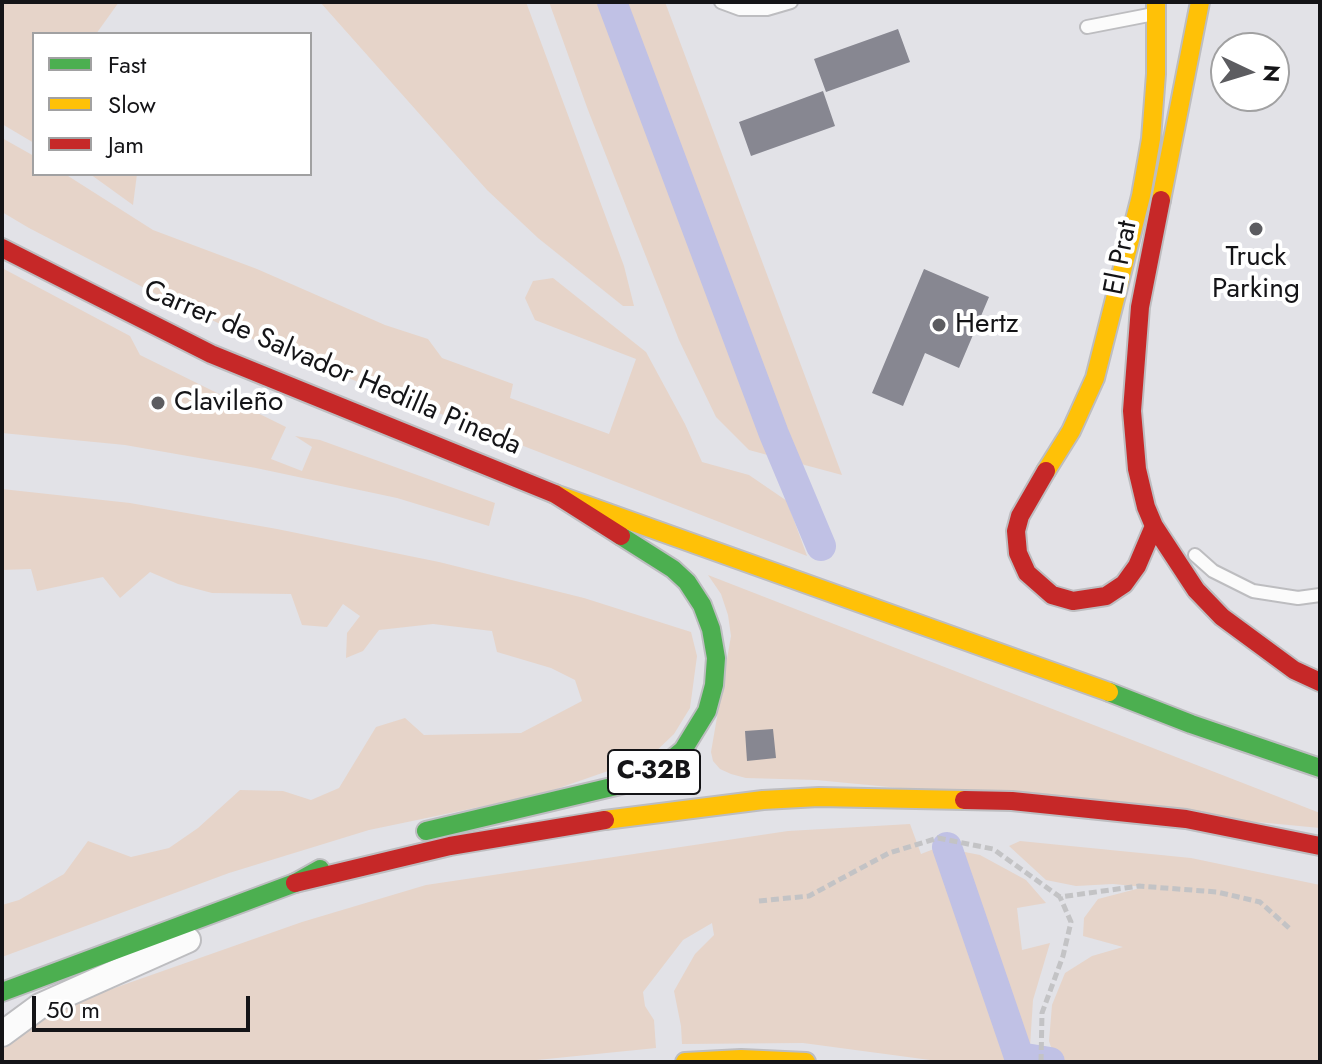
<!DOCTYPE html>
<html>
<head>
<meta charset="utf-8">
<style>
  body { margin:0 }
  #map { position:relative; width:1322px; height:1064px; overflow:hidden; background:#e2e2e7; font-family:Jost,sans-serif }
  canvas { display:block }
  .frame { position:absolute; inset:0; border:4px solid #141417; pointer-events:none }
  .legend { position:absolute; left:32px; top:32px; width:280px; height:144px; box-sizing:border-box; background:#fff; border:2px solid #a1a1a2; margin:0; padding:10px 14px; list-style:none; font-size:24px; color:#141417 }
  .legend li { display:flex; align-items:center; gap:16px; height:40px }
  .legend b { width:40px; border:2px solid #a1a1a2 }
  .north { position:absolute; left:1210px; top:32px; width:80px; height:80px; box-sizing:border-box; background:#fff; border:2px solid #a1a1a2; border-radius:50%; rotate:94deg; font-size:22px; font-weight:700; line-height:32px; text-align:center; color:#141417 }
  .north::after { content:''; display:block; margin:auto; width:28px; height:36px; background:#5c5c60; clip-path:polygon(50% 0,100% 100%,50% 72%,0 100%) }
  .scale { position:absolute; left:32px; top:996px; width:218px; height:36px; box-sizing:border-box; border:4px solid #141417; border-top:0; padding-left:10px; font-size:24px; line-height:28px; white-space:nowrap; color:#141417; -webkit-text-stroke:6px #fff; paint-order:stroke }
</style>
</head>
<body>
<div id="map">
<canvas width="1322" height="1064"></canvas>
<div class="frame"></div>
<ul class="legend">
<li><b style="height:10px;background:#4caf50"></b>Fast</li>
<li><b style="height:10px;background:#ffc107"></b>Slow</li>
<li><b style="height:10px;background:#c62828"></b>Jam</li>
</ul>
<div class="north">N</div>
<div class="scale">50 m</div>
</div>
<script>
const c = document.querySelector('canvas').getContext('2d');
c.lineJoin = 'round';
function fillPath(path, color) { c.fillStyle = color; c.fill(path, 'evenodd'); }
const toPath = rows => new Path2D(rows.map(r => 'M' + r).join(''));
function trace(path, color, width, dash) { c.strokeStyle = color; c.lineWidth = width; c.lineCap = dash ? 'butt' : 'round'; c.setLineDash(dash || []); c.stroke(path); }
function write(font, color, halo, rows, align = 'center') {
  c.font = font + ' Jost,sans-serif'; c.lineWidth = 8; c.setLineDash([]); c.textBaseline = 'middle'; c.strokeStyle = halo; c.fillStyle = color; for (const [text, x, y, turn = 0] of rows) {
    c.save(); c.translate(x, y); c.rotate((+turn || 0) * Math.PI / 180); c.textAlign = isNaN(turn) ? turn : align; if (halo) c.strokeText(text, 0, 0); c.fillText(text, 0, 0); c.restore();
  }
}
fillPath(toPath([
  [2,2,119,2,96,34,34,34,34,143,2,124],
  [320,2,526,2,624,266,634,306,623,306,538,238,487,190],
  [549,2,665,2,842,475,749,450,716,417,679,340,588,110],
  [2,138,34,156,34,174,65,174,153,230,257,269,385,325,428,339,442,358,513,384,510,398,609,434,636,359,535,320,525,298,533,281,553,278,646,352,685,424,702,462,749,475,787,501,807,556,276,350,158,295,29,228,2,212],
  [90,174,137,174,133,205],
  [2,268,130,336,140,355,286,427,271,459,302,471,312,447,295,436,320,440,495,503,489,526,397,498,256,468,125,445,2,433],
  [2,489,130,503,277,529,439,562,584,598,691,632,697,656,690,708,674,734,651,756,542,794,369,830,229,873,2,957,2,905,19,900,64,874,88,841,131,857,169,848,198,828,240,790,283,791,311,800,339,788,376,727,405,718,424,735,521,733,582,701,575,680,551,668,497,652,492,631,433,624,379,630,363,651,346,658,347,633,360,616,343,604,327,627,302,625,291,594,212,593,178,584,150,572,120,598,103,577,37,591,31,569,2,570],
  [708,575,1320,813,1320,828,816,780,746,778,731,774,720,769,713,761,711,752,731,636,728,615,721,594],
  [910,824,921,854,939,847,980,855,1026,880,1046,903,1017,908,1022,950,1050,943,1033,1000,1029,1062,945,1062,803,1043,682,1044,681,1026,674,991,695,954,714,935,712,923,683,940,643,992,645,1006,654,1020,656,1048,517,1062,2,1062,2,1046,25,1027,86,998,302,922,426,885,788,831],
  [1020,841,1191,858,1320,885,1320,1062,1056,1062,1049,1041,1052,1005,1065,973,1092,956,1123,947,1083,936,1084,918,1098,899,1144,887,1113,884,1076,886,1046,880,1009,846]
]), '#e6d4c9');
trace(toPath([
  [612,2,774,434,821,546],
  [947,847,1019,1057,1050,1062]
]), '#c0c1e5', 30);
fillPath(toPath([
  [898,29,910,62,826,92,814,59],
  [823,91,835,126,751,156,739,122],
  [924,269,989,297,959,368,925,353,903,406,872,393],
  [773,729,776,758,747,761,745,731]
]), '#878791');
const lane = toPath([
  [721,2,740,9,767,9,791,2],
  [1087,27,1154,14],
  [1195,555,1213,571,1253,591,1298,598,1320,595]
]);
const street = toPath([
  [2,1034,40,1006,188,940]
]);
const fast = toPath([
  [1109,692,1191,724,1320,768],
  [426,831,633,782,660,769,683,750,707,711,714,685,716,658,711,629,702,605,687,582,673,569,621,536],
  [2,992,295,883,320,869]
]);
const slow = toPath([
  [1161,200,1200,2],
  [1046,471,1071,431,1095,378,1141,196,1151,139,1156,74,1156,2],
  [555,494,1109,692],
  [605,820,763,800,819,797,964,800],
  [685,1062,741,1059,806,1062]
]);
const jam = toPath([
  [2,248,211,354,555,494,621,536],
  [1046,471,1020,516,1016,531,1018,553,1027,573,1052,595,1073,601,1106,596,1124,584,1137,566,1154,526,1146,507,1137,469,1132,411,1140,307,1161,200],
  [1154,526,1196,590,1222,617,1294,670,1320,682],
  [964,800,1012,801,1186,819,1320,846],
  [295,883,450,846,605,820]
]);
trace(lane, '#bdbdc0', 16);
trace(street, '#bdbdc0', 28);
trace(fast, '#bdbdc0', 22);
trace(slow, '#bdbdc0', 22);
trace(jam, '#bdbdc0', 22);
trace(toPath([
  [759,901,809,896,889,853,938,838,993,849,1060,897,1139,886,1217,892,1260,902,1289,928],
  [1041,1062,1042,1013,1063,956,1071,922,1060,897]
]), '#c3c3c5', 5, [8, 4]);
trace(lane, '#fbfbfb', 12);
trace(street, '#fbfbfb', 24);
trace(fast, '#4caf50', 18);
trace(slow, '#ffc107', 18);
trace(jam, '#c62828', 18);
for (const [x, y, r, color] of [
  [1256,229,8,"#5c5c60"],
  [939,325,8,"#5c5c60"],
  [158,403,8,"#5c5c60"]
]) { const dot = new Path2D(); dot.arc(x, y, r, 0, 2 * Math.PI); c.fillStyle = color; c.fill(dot); trace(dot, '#fff', 3); }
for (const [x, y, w] of [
  [654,772,92]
]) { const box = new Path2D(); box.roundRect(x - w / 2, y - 22, w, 44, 6); c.fillStyle = '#fff'; c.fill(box); trace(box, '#141417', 2); }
write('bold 26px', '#141417', null, [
  ["C-32B",654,772]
]);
write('28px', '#141417', '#fff', [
  ["El Prat",1122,258,-79],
  ["Carrer de Salvador Hedilla Pineda",332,369,23]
]);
write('28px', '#141417', '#fff', [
  ["Truck",1256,258,"center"],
  ["Parking",1256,290,"center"],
  ["Hertz",955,325],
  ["Clavileño",174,403]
], 'left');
</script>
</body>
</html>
